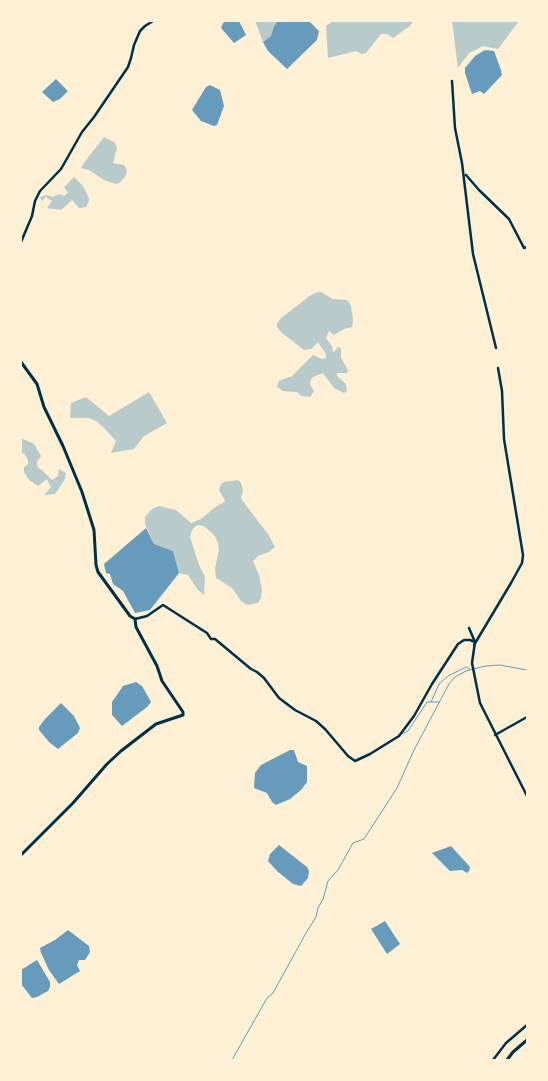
<!DOCTYPE html>
<html>
<head>
<meta charset="utf-8">
<style>
  body { margin:0 }
  #map { position:relative; width:548px; height:1081px; overflow:hidden; background:#fdf0d5; font-family:Quicksand,sans-serif }
  canvas { display:block }
  .frame { position:absolute; inset:0; border:22px solid #fdf0d5; pointer-events:none }
</style>
</head>
<body>
<div id="map">
<canvas width="548" height="1081"></canvas>
<div class="frame"></div>
</div>
<script>
const c = document.querySelector('canvas').getContext('2d');
c.lineJoin = 'round';
function fillPath(path, color) { c.fillStyle = color; c.fill(path, 'evenodd'); }
const toPath = rows => new Path2D(rows.map(r => 'M' + r).join(''));
function trace(path, color, width, dash) { c.strokeStyle = color; c.lineWidth = width; c.lineCap = dash ? 'butt' : 'round'; c.setLineDash(dash || []); c.stroke(path); }
fillPath(toPath([
  [257,21,278,21,274,26,271,36,263,42,256,23],
  [333,21,413,21,410,26,393,38,387,34,381,34,366,53,362,54,356,51,328,58,326,26],
  [452,21,519,21,498,49,483,46,469,53,458,68],
  [104,137,114,142,117,148,113,163,124,165,127,170,125,177,119,183,116,184,104,180,89,170,81,168,86,160],
  [74,177,83,186,89,198,89,201,86,207,79,208,72,200,61,210,47,208,52,201,46,197,42,201,40,197,47,195,53,197,59,194,64,196,68,193,64,187],
  [318,292,321,292,333,299,347,300,351,306,353,320,352,327,344,329,334,335,329,331,326,338,332,346,333,353,338,347,341,348,341,358,348,370,347,373,337,373,337,376,346,384,347,391,344,393,334,388,323,373,313,377,311,379,310,384,314,391,310,397,302,396,296,392,283,391,277,387,279,381,292,376,313,355,322,359,326,358,326,354,318,342,311,349,304,350,282,333,277,327,277,324,281,318,311,295],
  [149,392,167,423,144,436,134,449,111,453,116,441,104,428,96,421,89,418,70,418,71,403,86,397,109,416],
  [21,438,34,444,41,456,37,462,38,468,42,470,52,480,58,476,59,469,66,473,65,479,55,494,44,495,51,487,47,479,38,486,29,480,24,472,24,467,28,464,28,460,24,453,21,455],
  [238,480,241,483,243,490,241,497,242,500,268,534,275,547,269,552,258,556,253,561,259,575,262,590,261,598,258,603,247,605,241,601,232,588,216,578,215,568,219,550,218,543,215,536,204,526,197,525,192,530,190,537,199,565,205,577,204,595,198,590,188,575,179,573,173,551,154,544,145,524,145,517,152,509,159,506,176,510,191,523,201,519,218,505,225,502,224,499,219,490,221,484,224,482]
]), '#b9caca');
fillPath(toPath([
  [226,21,239,21,246,35,234,43,221,28,223,23],
  [278,21,309,21,319,31,317,40,287,69,268,51,263,42,271,36,274,26],
  [485,50,494,51,501,70,502,75,484,94,480,91,472,94,465,73,465,68,475,56],
  [56,79,68,91,60,99,53,102,42,92],
  [210,85,220,90,224,106,217,125,214,126,201,121,192,110,206,87],
  [146,528,154,544,173,551,179,573,150,610,135,613,123,591,113,584,110,574,106,573,104,564],
  [136,682,142,686,151,702,147,707,122,726,112,715,112,702,123,686],
  [61,703,74,716,80,728,78,733,58,749,49,742,39,730,39,727,45,719],
  [290,750,294,750,298,762,307,766,307,782,301,790,290,799,276,805,272,802,267,793,254,788,255,773,261,765],
  [279,845,307,867,309,871,308,878,301,886,293,884,277,871,268,861,270,854],
  [451,846,470,867,469,871,467,873,462,870,450,871,432,853],
  [385,921,400,944,387,954,371,929],
  [68,930,89,946,90,952,85,960,79,960,77,965,80,971,59,984,49,970,41,953,40,948,55,940],
  [37,960,50,982,50,987,48,991,37,997,32,998,21,984,21,970]
]), '#669bbc');
trace(toPath([
  [431,702,439,684,448,676,466,667,470,669],
  [402,734,408,731,427,702,439,702],
  [232,1060,267,998,273,993,306,933,316,917,318,908,323,899,328,881,338,870,353,843,364,839,397,788,414,750,449,684,455,677,466,671,485,666,500,665,527,670]
]), '#669bbc', 1);
trace(toPath([
  [452,81,455,128,462,163,473,254,496,348],
  [466,175,479,190,509,219,524,248,527,247],
  [21,242,32,216,35,201,40,191,61,169,82,132,94,117,128,67,131,58,134,45,140,31,145,26,153,21],
  [135,619,147,616,163,605,207,633,211,639,215,639,251,669,257,672,264,678,279,698,295,710,316,721,325,729,348,756,355,761,370,754,399,736,414,716,432,684,458,644,464,640,470,640,475,642],
  [469,628,475,642,472,663,480,703,527,796],
  [474,645,511,583,522,563,523,555,504,439,502,391,498,368],
  [495,735,527,717],
  [493,1060,506,1043,527,1025]
]), '#003049', 2.5);
trace(toPath([
  [21,362,37,384,44,407,63,446,82,492,94,530,96,565,98,572,130,616,135,619,136,627,157,666,162,681,183,712,183,715,156,724,121,751,107,764,73,803,21,855]
]), '#003049', 3);
trace(toPath([
  [507,1060,513,1052,527,1040]
]), '#003049', 3);
</script>
</body>
</html>
